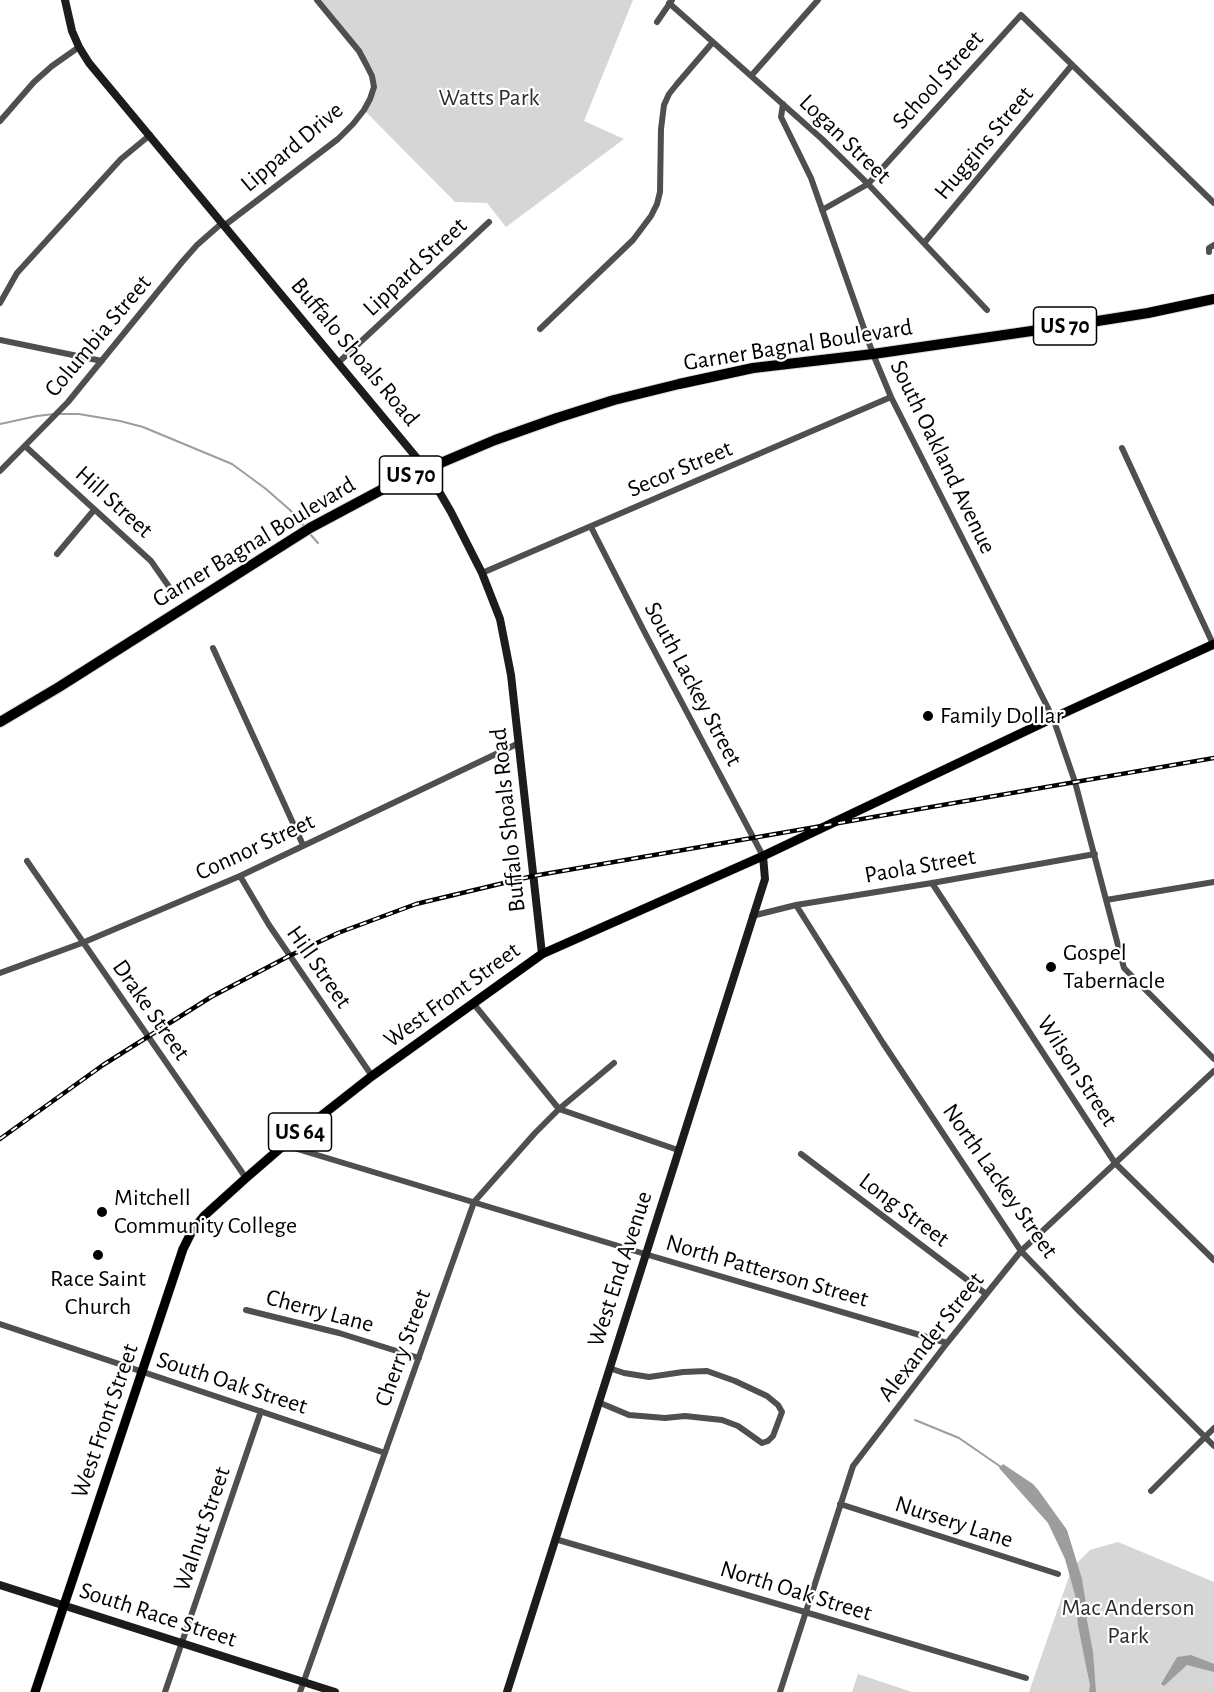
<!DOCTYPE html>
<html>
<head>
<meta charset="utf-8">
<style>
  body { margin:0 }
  canvas { display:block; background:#fff }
</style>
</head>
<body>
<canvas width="1214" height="1692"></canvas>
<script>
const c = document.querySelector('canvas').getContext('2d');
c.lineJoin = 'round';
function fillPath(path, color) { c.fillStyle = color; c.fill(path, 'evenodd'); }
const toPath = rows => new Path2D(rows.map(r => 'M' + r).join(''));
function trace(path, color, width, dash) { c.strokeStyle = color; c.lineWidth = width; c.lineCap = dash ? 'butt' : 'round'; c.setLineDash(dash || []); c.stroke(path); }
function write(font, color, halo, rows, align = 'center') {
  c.font = font + ' "Alegreya Sans",sans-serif'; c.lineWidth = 4.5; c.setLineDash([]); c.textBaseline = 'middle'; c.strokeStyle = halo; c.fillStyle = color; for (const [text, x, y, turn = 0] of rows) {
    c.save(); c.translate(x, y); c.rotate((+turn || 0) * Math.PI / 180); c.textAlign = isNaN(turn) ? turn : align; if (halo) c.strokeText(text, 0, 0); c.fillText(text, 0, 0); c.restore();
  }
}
fillPath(toPath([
  [317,0,633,0,584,121,624,139,506,227,487,203,455,202,364,110,374,87,367,66],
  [1118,1542,1214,1582,1214,1692,1029,1692,1072,1568,1090,1550],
  [858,1674,912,1692,852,1692]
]), '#d6d6d6');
fillPath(toPath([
  [1003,1464,1033,1484,1039,1491,1067,1530,1082,1579,1086,1604,1086,1615,1093,1652,1096,1692,1089,1692,1090,1685,1086,1666,1078,1625,1075,1595,1065,1559,1048,1523,999,1468],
  [1191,1655,1214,1664,1214,1672,1187,1665,1164,1686,1161,1684,1177,1657]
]), '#9d9d9d');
trace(toPath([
  [59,414,79,414,120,421,143,427,232,464,266,489,290,510,305,527],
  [0,424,37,416,54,414],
  [310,534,318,543],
  [915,1420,959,1438,1001,1467]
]), '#9d9d9d', 2);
const primary = toPath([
  [35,1692,183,1249,192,1231,204,1216,246,1178,284,1145,372,1076,542,954,763,856,1053,718,1214,644]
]);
const highway = toPath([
  [0,722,59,687,310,528,398,481,495,440,557,418,614,400,679,384,753,368,873,354,1066,326,1148,313,1214,299]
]);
trace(primary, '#dbdbdb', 10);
trace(highway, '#dbdbdb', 12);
trace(toPath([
  [669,3,822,139,868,184,987,310],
  [657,22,672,0],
  [751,76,818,0],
  [783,104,781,117,811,178,873,354,891,397,1053,718,1075,782,1124,968,1214,1059],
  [0,121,34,82,52,66,79,47],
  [822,210,868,184,1021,15,1214,203],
  [225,225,338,139,353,124,364,110,370,99,374,87,372,76,367,66,359,51,317,0],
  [924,243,1072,65],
  [1209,252,1209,248,1214,245],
  [0,303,17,273,121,159,150,135],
  [540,329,633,240,651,216,657,204,660,192,661,129,664,105,669,94,677,84,713,42],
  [0,340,102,361],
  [339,362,489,222],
  [25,446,151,561,172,591],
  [1122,448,1213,644],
  [0,471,68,402,182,262,197,245,222,223],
  [591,527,645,633,763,856],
  [57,554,94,510],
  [482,573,891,397],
  [213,648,303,845],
  [27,861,246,1178],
  [240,876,269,925,372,1076],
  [932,883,1115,1163,1214,1260],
  [1106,900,1214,882],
  [796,905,883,1043,1021,1251,1078,1310,1214,1446],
  [752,916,796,905,932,883,1095,854],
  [0,973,82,943,240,876,519,743],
  [473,1003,559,1109,678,1150],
  [284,1145,645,1254,947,1343],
  [801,1154,986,1294],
  [246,1310,339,1333,419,1358],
  [0,1324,385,1453],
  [598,1402,629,1415,665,1418,685,1416,722,1420,738,1426,762,1443,768,1441,773,1436,782,1412,778,1405,767,1396,735,1381,707,1371,683,1372,649,1377,624,1373,609,1368],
  [1151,1491,1214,1428],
  [840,1504,1058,1574],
  [555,1539,805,1612,1026,1678],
  [165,1692,261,1411],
  [300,1692,474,1202,535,1133,559,1109,614,1063],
  [780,1692,853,1466,947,1343,1021,1251,1214,1071]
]), '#4f4f4f', 6);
trace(toPath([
  [65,0,72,31,79,47,89,63,426,469,451,512,482,573,500,619,511,675,542,954],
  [0,1585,335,1692],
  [507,1692,765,879,763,856]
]), '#1c1c1c', 8);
trace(primary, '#000', 9);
trace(highway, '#000', 10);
const rail = toPath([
  [0,1139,103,1065,211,997,289,956,338,933,416,904,533,876,1214,758]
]);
trace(rail, '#000', 4.5);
trace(rail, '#fff', 2, [7]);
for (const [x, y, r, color] of [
  [928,716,6,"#000"],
  [1051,967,6,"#000"],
  [102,1212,6,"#000"],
  [98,1255,6,"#000"]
]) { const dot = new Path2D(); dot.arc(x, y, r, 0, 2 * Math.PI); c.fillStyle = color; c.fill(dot); trace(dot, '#fff', 2); }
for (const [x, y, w] of [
  [1065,326,63],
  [411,475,63],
  [300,1132,63]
]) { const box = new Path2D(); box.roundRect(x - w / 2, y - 19, w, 38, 4.5); c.fillStyle = '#fff'; c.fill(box); trace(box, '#000', 1.5); }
write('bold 22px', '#000', null, [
  ["US 70",1065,326],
  ["US 70",411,475],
  ["US 64",300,1132]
]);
write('24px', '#000', '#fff', [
  ["School Street",938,80,-48],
  ["Logan Street",845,139,44],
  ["Huggins Street",984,143,-50],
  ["Lippard Drive",292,147,-40],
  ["Lippard Street",415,267,-43],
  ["Columbia Street",98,336,-50],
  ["Garner Bagnal Boulevard",798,345,-9],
  ["Buffalo Shoals Road",355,352,50],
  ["South Oakland Avenue",943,457,64],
  ["Secor Street",680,469,-23],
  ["Hill Street",114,502,42],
  ["Garner Bagnal Boulevard",254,542,-31],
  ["South Lackey Street",693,684,62],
  ["Buffalo Shoals Road",508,820,-96],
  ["Connor Street",255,847,-25],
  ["Paola Street",920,866,-10],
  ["Hill Street",319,967,55],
  ["West Front Street",452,995,-36],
  ["Drake Street",151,1010,55],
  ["Wilson Street",1077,1071,57],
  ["North Lackey Street",1000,1181,55],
  ["Long Street",904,1210,37],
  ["West End Avenue",620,1269,-72],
  ["North Patterson Street",767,1271,16],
  ["Cherry Lane",320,1311,15],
  ["Alexander Street",931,1337,-52],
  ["Cherry Street",403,1348,-70],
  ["South Oak Street",232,1383,18],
  ["West Front Street",105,1421,-71],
  ["Nursery Lane",954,1522,18],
  ["Walnut Street",202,1529,-71],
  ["North Oak Street",796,1591,17],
  ["South Race Street",158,1615,18]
]);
write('24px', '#2d2d2d', '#fff', [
  ["Watts Park",489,98],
  ["Mac Anderson",1128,1608],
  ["Park",1128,1636]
]);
write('24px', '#000', '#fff', [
  ["Family Dollar",940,716],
  ["Gospel",1063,953],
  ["Tabernacle",1063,981],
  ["Mitchell",114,1198],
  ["Community College",114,1226],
  ["Race Saint",98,1279,"center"],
  ["Church",98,1307,"center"]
], 'left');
</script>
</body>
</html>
